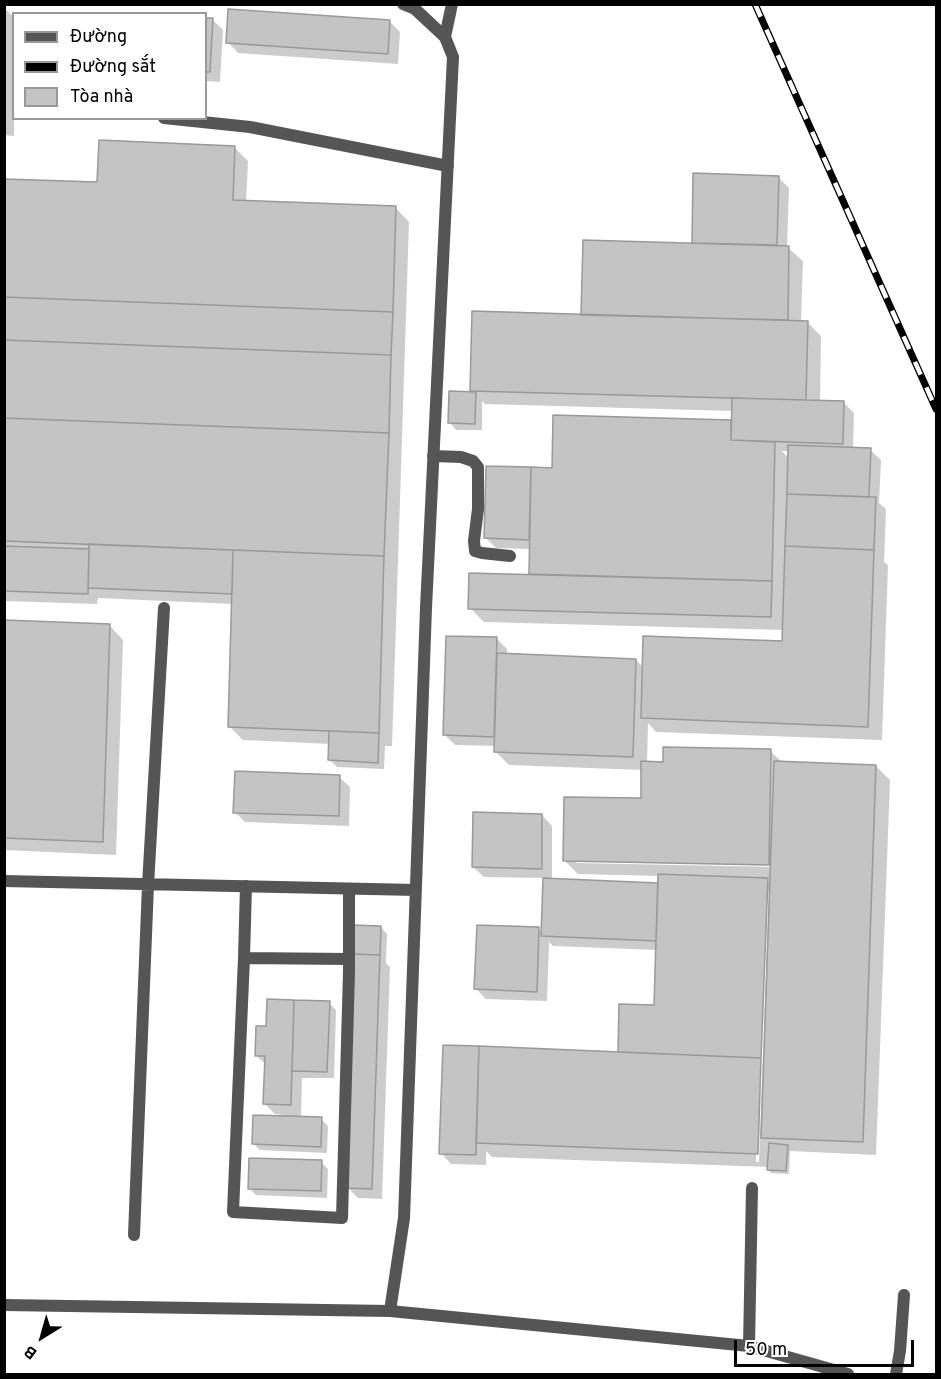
<!DOCTYPE html>
<html>
<head>
<meta charset="utf-8">
<style>
  body { margin:0 }
  #map { position:relative; width:941px; height:1379px; overflow:hidden; background:#fff; font-family:Overpass,sans-serif }
  canvas { display:block }
  .frame { position:absolute; inset:0; border:6px solid #000; pointer-events:none }
  .legend { position:absolute; left:12px; top:12px; width:195px; height:108px; box-sizing:border-box; background:#fff; border:2px solid #999; margin:0; padding:8px 10px; list-style:none; font-size:18px; color:#000 }
  .legend li { display:flex; align-items:center; gap:12px; height:30px }
  .legend b { width:30px; border:2px solid #999 }
  .north { position:absolute; left:12px; top:1307px; width:60px; height:60px; -webkit-text-stroke:4px #fff; paint-order:stroke; rotate:217deg; font-size:16px; font-weight:700; line-height:24px; text-align:center; color:#000 }
  .north::after { content:''; display:block; margin:auto; width:21px; height:27px; background:#000; clip-path:polygon(50% 0,100% 100%,50% 72%,0 100%) }
  .scale { position:absolute; left:734px; top:1340px; width:180px; height:27px; box-sizing:border-box; border:3px solid #000; border-top:0; padding-left:8px; font-size:18px; line-height:21px; white-space:nowrap; color:#000; -webkit-text-stroke:4px #fff; paint-order:stroke }
</style>
</head>
<body>
<div id="map">
<canvas width="941" height="1379"></canvas>
<div class="frame"></div>
<ul class="legend">
<li><b style="height:8px;background:#555"></b>Đường</li>
<li><b style="height:8px;background:#000"></b>Đường sắt</li>
<li><b style="height:16px;background:#c4c4c4"></b>Tòa nhà</li>
</ul>
<div class="north">B</div>
<div class="scale">50 m</div>
</div>
<script>
const c = document.querySelector('canvas').getContext('2d');
c.lineJoin = 'round';
function fillPath(path, color) { c.fillStyle = color; c.fill(path, 'evenodd'); }
const toPath = rows => new Path2D(rows.map(r => 'M' + r).join(''));
function trace(path, color, width, dash) { c.strokeStyle = color; c.lineWidth = width; c.lineCap = dash ? 'butt' : 'round'; c.setLineDash(dash || []); c.stroke(path); }
fillPath(toPath([
  [4,8,14,17,14,136,4,135],
  [206,19,213,20,223,30,220,82,206,81],
  [390,22,400,32,398,64,238,53,228,42],
  [234,147,248,161,246,202,396,208,409,222,392,746,385,746,384,769,337,767,330,760,331,744,243,740,229,726,233,604,98,598,97,604,4,601,4,180,99,184],
  [778,177,789,188,787,247,803,261,801,322,807,322,821,336,820,402,844,403,854,413,853,449,870,450,881,460,879,503,886,509,884,562,888,565,882,740,656,732,648,723,647,763,665,763,770,751,782,762,876,766,890,780,876,1155,790,1151,789,1174,771,1173,768,1170,769,1167,492,1157,486,1151,486,1165,451,1164,441,1153,619,1054,656,1007,657,950,553,946,549,942,547,1001,486,999,476,989,538,929,542,933,545,878,484,877,473,867,542,815,552,826,552,880,660,885,660,876,578,874,564,860,643,800,643,770,509,765,495,751,496,746,455,745,444,734,497,639,507,649,507,655,636,660,644,668,784,643,784,630,484,622,470,608,530,576,531,549,496,548,486,538,531,469,533,471,554,469,555,416,733,421,733,411,485,404,482,401,482,430,456,430,450,423,474,393,472,390,583,316,695,244,693,242],
  [782,451,790,451,789,459],
  [576,860,777,864,777,867,576,863],
  [765,878,772,878,771,884],
  [766,891,769,891,759,1162,756,1162],
  [4,622,110,626,123,640,116,855,4,850],
  [339,777,350,787,349,826,245,822,235,812],
  [381,927,387,934,386,963,390,967,382,1199,358,1198,348,1188],
  [268,1000,329,1003,336,1010,334,1078,302,1078,301,1118,321,1119,328,1126,327,1153,260,1150,253,1143,285,1117,285,1115,275,1114,265,1104,266,1065,256,1055,267,1028],
  [321,1162,328,1169,327,1198,256,1195,249,1188]
]), '#0003');
const building = toPath([
  [228,9,390,20,388,54,226,43,228,9],
  [206,18,213,18,210,72,206,72,206,18],
  [99,140,235,146,233,200,396,206,393,312,4,297,4,179,97,182,99,140],
  [693,173,779,176,777,245,692,243,693,173],
  [583,240,789,246,788,320,581,315,583,240],
  [4,297,393,312,391,355,4,340,4,297],
  [472,311,808,321,806,400,470,391,472,311],
  [4,340,391,355,389,433,4,418,4,340],
  [449,391,476,392,475,424,448,423,449,391],
  [732,398,844,401,843,444,731,440,732,398],
  [553,415,731,420,731,440,775,442,772,581,529,574,531,467,552,468,553,415],
  [4,418,389,433,384,556,4,541,4,418],
  [788,445,871,448,869,497,787,494,788,445],
  [486,466,531,467,529,540,484,538,486,466],
  [787,494,876,497,874,550,785,546,787,494],
  [89,544,233,550,232,594,88,588,89,544],
  [4,546,89,549,88,594,4,591,4,546],
  [785,546,874,550,868,727,641,718,643,636,782,641,785,546],
  [233,550,384,556,379,733,228,727,233,550],
  [469,573,772,581,771,617,468,609,469,573],
  [4,620,110,624,103,842,4,838,4,620],
  [446,636,497,637,494,737,443,735,446,636],
  [497,653,636,659,633,757,494,752,497,653],
  [329,731,379,733,378,763,328,760,329,731],
  [663,747,771,749,769,865,563,861,564,797,641,798,641,761,663,762,663,747],
  [774,761,876,765,863,1142,761,1138,774,761],
  [235,771,340,775,339,816,233,813,235,771],
  [473,812,542,814,542,869,472,867,473,812],
  [658,874,768,878,761,1058,618,1052,619,1004,654,1005,658,874],
  [543,878,658,883,656,941,541,936,543,878],
  [352,925,381,926,380,955,351,954,352,925],
  [477,925,539,927,537,992,474,989,477,925],
  [354,954,380,955,372,1189,346,1188,354,954],
  [267,999,294,1000,291,1105,263,1104,265,1056,255,1056,256,1026,266,1026,267,999],
  [294,1000,330,1001,327,1072,292,1071,294,1000],
  [443,1045,479,1046,476,1155,439,1154,443,1045],
  [479,1046,761,1058,758,1154,476,1143,479,1046],
  [253,1115,322,1117,321,1147,252,1144,253,1115],
  [769,1143,788,1145,786,1171,767,1170,769,1143],
  [249,1158,322,1160,321,1191,248,1189,249,1158]
]);
fillPath(building, '#c4c4c4');
trace(building, '#999', 1.5);
trace(toPath([
  [445,37,452,4],
  [164,118,250,127,448,166],
  [433,456,461,457,473,461,478,467,478,509,474,541,475,551,482,553,510,556],
  [4,881,416,890],
  [246,886,244,958,233,1212,342,1218,349,972,349,889],
  [244,958,349,959],
  [134,1235,148,885,164,608],
  [390,1311,404,1218,426,608,453,57,445,37,415,9,403,4]
]), '#555', 12);
trace(toPath([
  [4,1305,390,1311,749,1346,848,1374],
  [749,1346,752,1188],
  [896,1374,900,1351,904,1295]
]), '#555', 12);
const rail = toPath([
  [755,4,936,409]
]);
trace(rail, '#000', 7);
trace(rail, '#fff', 4.5, [14]);
</script>
</body>
</html>
